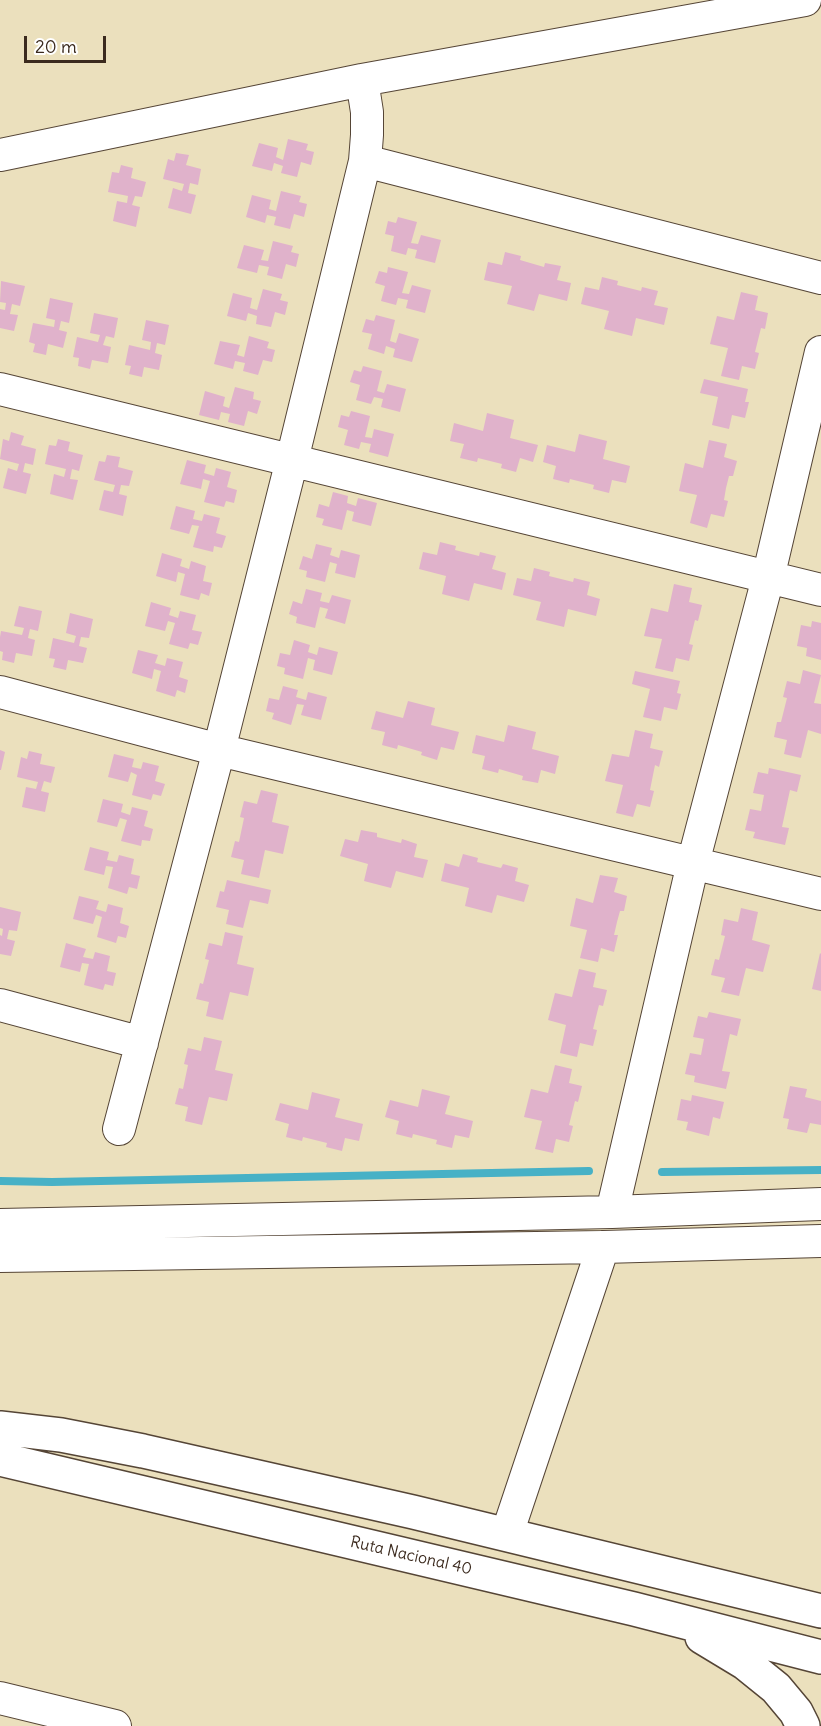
<!DOCTYPE html>
<html>
<head>
<meta charset="utf-8">
<style>
  body { margin:0 }
  #map { position:relative; width:821px; height:1726px; overflow:hidden; background:#ebe0bd; font-family:Delius,sans-serif }
  canvas { display:block }
  .scale { position:absolute; left:24px; top:36px; width:82px; height:27px; box-sizing:border-box; border:3px solid #3b2a1e; border-top:0; padding-left:8px; font-size:18px; line-height:21px; white-space:nowrap; color:#3b2a1e; -webkit-text-stroke:4px #fff; paint-order:stroke }
</style>
</head>
<body>
<div id="map">
<canvas width="821" height="1726"></canvas>
<div class="scale">20 m</div>
</div>
<script>
const c = document.querySelector('canvas').getContext('2d');
c.lineJoin = 'round';
const toPath = rows => new Path2D(rows.map(r => 'M' + r).join(''));
function trace(path, color, width, dash) { c.strokeStyle = color; c.lineWidth = width; c.lineCap = dash ? 'butt' : 'round'; c.setLineDash(dash || []); c.stroke(path); }
function fillPath(path, color) { c.fillStyle = color; c.fill(path, 'evenodd'); }
function write(font, color, halo, rows, align = 'center') {
  c.font = font + ' Delius,sans-serif'; c.lineWidth = 4.5; c.setLineDash([]); c.textBaseline = 'middle'; c.strokeStyle = halo; c.fillStyle = color; for (const [text, x, y, turn = 0] of rows) {
    c.save(); c.translate(x, y); c.rotate((+turn || 0) * Math.PI / 180); c.textAlign = isNaN(turn) ? turn : align; if (halo) c.strokeText(text, 0, 0); c.fillText(text, 0, 0); c.restore();
  }
}
trace(toPath([
  [662,1172,821,1170],
  [0,1181,52,1182,589,1171]
]), '#47b1c6', 8);
fillPath(toPath([
  [288,139,308,144,306,150,314,152,311,165,301,162,297,177,281,173,283,166,274,163,272,171,252,166,259,143,278,148,276,157,283,160],
  [176,153,189,155,186,165,201,169,198,185,190,183,188,193,196,195,191,214,168,208,173,188,182,191,184,184,163,179,168,159,174,161],
  [121,165,133,168,131,178,146,182,142,197,135,196,132,205,140,207,136,227,113,221,117,201,127,203,128,196,108,192,112,172,119,173],
  [281,191,301,196,299,202,307,204,304,217,294,214,290,229,274,225,276,217,267,215,265,223,246,217,252,195,271,200,269,209,276,211],
  [398,217,417,222,411,243,418,244,421,235,441,240,435,263,415,258,417,250,408,248,406,255,391,251,394,236,385,234,388,221,396,223],
  [273,241,293,246,291,252,299,254,296,267,286,264,282,279,267,275,269,267,259,265,257,273,237,268,244,245,264,250,261,260,268,261],
  [505,252,521,256,520,260,544,267,545,263,561,266,557,280,571,283,567,301,539,294,534,311,507,304,512,286,484,280,488,262,502,265],
  [388,267,408,272,402,293,409,294,412,285,431,290,425,313,406,308,408,300,398,298,396,305,381,301,385,286,375,283,379,271,387,273],
  [602,277,618,281,617,285,641,291,642,287,658,291,654,305,668,308,664,325,636,318,632,336,604,329,609,311,581,304,585,287,599,290],
  [1,281,25,286,20,306,12,304,10,314,18,315,14,331,0,328,0,309,5,310,6,303,0,302],
  [263,289,282,294,280,300,288,302,285,315,275,312,271,327,256,324,257,316,248,313,246,321,227,316,233,293,252,298,250,308,257,310],
  [741,292,758,296,755,310,768,313,765,329,761,328,755,352,759,353,755,369,742,366,739,380,721,376,728,348,710,344,717,316,734,320],
  [50,298,73,303,69,323,61,321,59,330,67,332,63,348,48,344,46,355,33,352,35,344,29,342,33,323,54,327,55,320,46,318],
  [94,313,118,318,114,338,106,336,103,345,111,347,108,363,92,360,90,369,78,366,79,358,73,357,77,337,98,342,100,335,90,333],
  [376,315,395,320,390,341,396,343,399,333,419,339,412,362,393,357,395,349,386,346,384,354,368,349,372,334,362,332,366,319,374,321],
  [146,320,169,325,165,345,157,343,155,353,162,355,159,370,144,367,142,377,129,374,131,366,125,365,129,345,150,350,151,342,142,340],
  [249,336,269,342,267,348,275,350,272,362,263,360,258,375,243,371,245,363,235,361,233,369,214,364,220,341,240,345,237,355,244,357],
  [363,366,382,371,377,391,384,393,387,384,406,389,400,412,381,407,383,399,374,397,371,404,356,400,360,385,350,382,354,370,361,372],
  [704,379,748,389,745,402,749,402,745,418,732,415,729,429,712,425,718,397,700,393],
  [235,387,254,392,253,399,261,401,257,414,248,411,244,426,228,422,230,414,221,412,219,420,199,415,205,391,225,397,223,406,229,408],
  [351,411,370,416,365,437,372,438,374,429,394,434,388,457,369,452,371,444,361,442,359,449,344,445,348,430,338,427,341,415,349,417],
  [487,413,514,420,510,438,538,445,533,462,520,458,516,472,501,468,502,464,478,458,477,462,460,458,464,444,450,441,454,423,483,431],
  [11,432,24,436,21,445,36,449,33,465,25,463,23,472,31,474,26,494,3,488,8,468,17,471,19,464,0,459,3,439,9,441],
  [579,434,607,441,603,459,630,466,626,483,612,480,609,493,593,489,594,485,570,479,569,483,553,479,556,466,543,462,547,445,575,452],
  [58,439,70,442,68,451,83,455,79,471,72,469,70,479,78,480,73,500,50,494,54,474,64,477,66,469,45,464,49,445,56,446],
  [709,440,727,444,724,457,737,461,733,476,729,476,726,488,724,500,728,501,724,517,711,514,707,528,690,523,697,495,679,491,685,463,703,468],
  [107,455,120,457,118,467,133,471,129,486,121,485,119,494,127,496,123,516,99,510,104,490,113,492,115,485,94,480,99,461,105,462],
  [187,460,206,465,204,473,214,476,216,468,231,472,227,487,237,490,234,503,226,501,224,507,204,502,210,481,203,479,201,489,180,484],
  [333,492,348,496,347,503,356,506,358,498,377,503,371,526,352,521,354,512,347,510,342,530,322,525,324,519,316,517,319,504,329,507],
  [176,506,195,511,193,519,202,521,204,514,220,518,216,533,226,536,222,548,214,546,213,552,193,547,199,526,192,525,189,534,170,529],
  [440,542,456,546,455,550,479,556,480,552,496,556,492,569,506,573,502,590,474,583,469,601,442,594,446,576,419,569,423,552,437,555],
  [316,544,332,548,330,555,339,558,341,550,360,555,355,578,335,573,337,564,330,562,325,582,306,577,307,571,299,569,303,556,312,559],
  [162,553,182,559,180,566,189,569,191,561,206,566,203,581,212,583,209,596,201,593,199,600,180,595,185,574,178,572,176,582,156,576],
  [534,568,550,572,549,576,573,582,574,578,590,582,587,595,600,599,596,616,568,609,564,627,536,620,541,602,513,595,517,578,531,581],
  [674,584,692,588,689,602,702,605,698,621,695,620,689,644,693,645,689,661,676,658,673,672,655,668,662,639,644,636,651,608,668,612],
  [306,589,322,593,320,601,329,603,332,595,351,600,345,624,325,618,328,609,320,607,315,628,296,623,297,617,289,614,293,601,302,604],
  [151,602,171,608,169,615,178,618,180,611,196,615,192,630,202,632,198,645,190,643,188,649,169,644,175,623,168,621,165,631,145,626],
  [19,606,42,611,38,631,30,629,28,638,35,640,32,656,16,653,14,663,2,660,3,652,0,651,0,637,1,631,22,635,24,628,14,626],
  [70,613,93,619,89,638,81,637,79,646,87,648,83,663,68,660,66,670,53,667,55,659,49,658,53,638,74,643,76,636,66,633],
  [812,621,821,623,821,660,806,656,807,648,797,646,801,625,811,627],
  [294,640,310,645,308,652,317,655,319,647,338,652,332,675,313,670,315,660,308,658,303,679,284,674,285,668,277,666,280,653,290,655],
  [138,650,158,655,155,663,165,666,167,658,183,662,179,677,188,680,185,693,177,690,175,697,156,691,161,671,154,669,152,679,132,673],
  [803,670,821,675,814,703,821,704,821,734,808,730,801,758,784,754,787,740,774,737,777,722,781,722,787,698,783,697,787,681,800,684],
  [635,671,680,681,677,693,681,694,677,710,664,707,661,721,643,717,650,689,632,684],
  [283,686,298,690,296,697,306,700,308,692,327,697,321,720,301,715,304,705,297,704,291,725,272,719,274,713,266,711,269,698,279,700],
  [408,701,435,708,431,725,459,732,454,750,441,747,437,760,421,755,422,752,398,745,397,749,382,745,385,732,371,729,376,711,403,718],
  [508,725,536,732,532,749,559,756,555,774,541,770,538,783,522,780,523,776,499,769,498,773,482,769,485,756,472,753,476,735,504,742],
  [635,730,653,734,650,748,663,751,659,767,655,765,650,790,654,791,650,807,637,804,633,817,616,813,623,785,605,781,612,754,629,757],
  [0,750,5,752,1,770,0,770],
  [29,751,42,754,40,764,55,767,51,783,44,781,41,791,49,793,45,812,22,807,26,787,36,789,38,782,17,777,21,757,27,759],
  [114,754,134,759,132,767,141,769,143,762,159,766,155,781,165,784,161,796,153,794,151,800,132,795,137,775,131,772,128,782,108,777],
  [769,768,801,775,797,792,790,790,782,827,789,828,785,845,753,838,755,832,745,830,750,809,761,811,764,795,753,793,758,772,768,774],
  [261,790,278,794,272,822,289,826,283,854,265,850,259,878,241,874,244,860,231,857,235,841,239,842,244,818,240,817,244,801,257,804],
  [103,799,123,804,121,812,130,815,132,807,148,811,144,826,153,829,150,841,142,840,141,846,121,841,127,820,120,818,117,827,97,822],
  [361,830,377,833,377,837,401,843,402,839,417,844,414,857,428,860,423,878,396,871,391,888,364,881,368,864,340,856,345,839,358,842],
  [90,847,109,852,107,860,117,862,119,855,134,859,131,874,140,876,137,889,129,887,127,894,108,888,113,867,106,866,104,875,84,870],
  [463,854,478,858,477,862,501,868,503,864,518,868,515,881,529,885,524,902,497,895,492,913,465,906,469,888,441,881,445,863,459,867],
  [600,875,618,878,614,892,627,896,624,911,620,911,617,922,614,935,618,935,614,952,601,948,598,962,580,958,587,930,570,926,576,898,593,903],
  [227,880,271,890,268,904,250,900,243,928,226,924,229,910,216,907,220,891,224,892],
  [79,896,99,901,96,909,106,912,108,904,123,908,120,923,129,926,126,938,118,936,116,943,97,937,102,917,96,915,93,924,73,919],
  [0,907,21,912,17,931,9,930,7,939,15,941,11,956,0,954,0,935,2,936,3,929,0,928],
  [741,908,758,912,752,940,770,945,763,972,746,968,739,996,721,992,725,978,711,975,715,959,719,960,725,936,721,935,724,919,738,922],
  [225,932,243,936,237,964,254,968,248,996,230,992,223,1020,206,1016,209,1002,196,999,200,983,203,984,209,960,205,959,209,943,222,946],
  [66,943,86,949,83,957,93,959,95,952,110,956,107,971,116,973,113,986,105,984,103,990,84,985,89,964,82,963,80,972,60,967],
  [820,953,821,954,821,991,812,989],
  [579,969,596,973,593,987,607,990,603,1006,599,1005,593,1029,597,1030,593,1046,580,1043,577,1057,560,1053,566,1025,548,1020,555,993,572,997],
  [709,1012,741,1019,737,1036,730,1034,722,1071,730,1072,726,1089,694,1082,695,1076,685,1074,690,1053,701,1055,704,1039,693,1037,698,1016,707,1018],
  [204,1037,222,1041,215,1070,233,1074,227,1101,209,1097,202,1125,185,1121,188,1107,175,1104,179,1088,183,1089,188,1065,184,1064,188,1048,201,1051],
  [555,1065,572,1069,569,1083,582,1086,578,1102,575,1101,569,1125,573,1126,569,1142,556,1139,553,1153,535,1149,542,1121,524,1117,531,1089,548,1093],
  [790,1086,807,1089,805,1097,821,1101,821,1125,810,1123,807,1133,787,1129,789,1119,783,1118],
  [422,1089,450,1096,445,1114,473,1121,469,1138,455,1135,452,1148,436,1144,437,1140,413,1134,412,1138,396,1134,399,1121,385,1117,390,1100,418,1107],
  [312,1092,340,1099,335,1117,363,1124,359,1141,345,1138,342,1151,326,1147,327,1143,303,1137,302,1141,286,1137,289,1124,275,1120,280,1103,308,1110],
  [692,1095,724,1102,720,1119,713,1117,709,1136,686,1130,688,1122,677,1120,681,1099,691,1101]
]), '#e0b2cb');
const minor = toPath([
  [0,155,362,80,805,0],
  [365,161,821,278],
  [0,389,821,590],
  [0,692,219,750,821,894],
  [0,1005,142,1043],
  [119,1129,219,750,292,460,365,161,367,135,367,112,362,80],
  [612,1212,693,863,768,578,821,352],
  [0,1225,612,1212,821,1204],
  [0,1256,603,1247,821,1241],
  [507,1534,603,1247],
  [0,1698,115,1726]
]);
const primary = toPath([
  [0,1428,61,1435,143,1451,413,1512,821,1611],
  [0,1459,634,1609,821,1657],
  [702,1637,745,1663,776,1688,796,1712,803,1726]
]);
trace(minor, '#554536', 34);
trace(primary, '#554536', 36);
trace(minor, '#fff', 32);
trace(primary, '#fff', 33);
write('16px', '#3b2a1e', '#fff', [
  ["Ruta Nacional 40",411,1556,13]
]);
</script>
</body>
</html>
